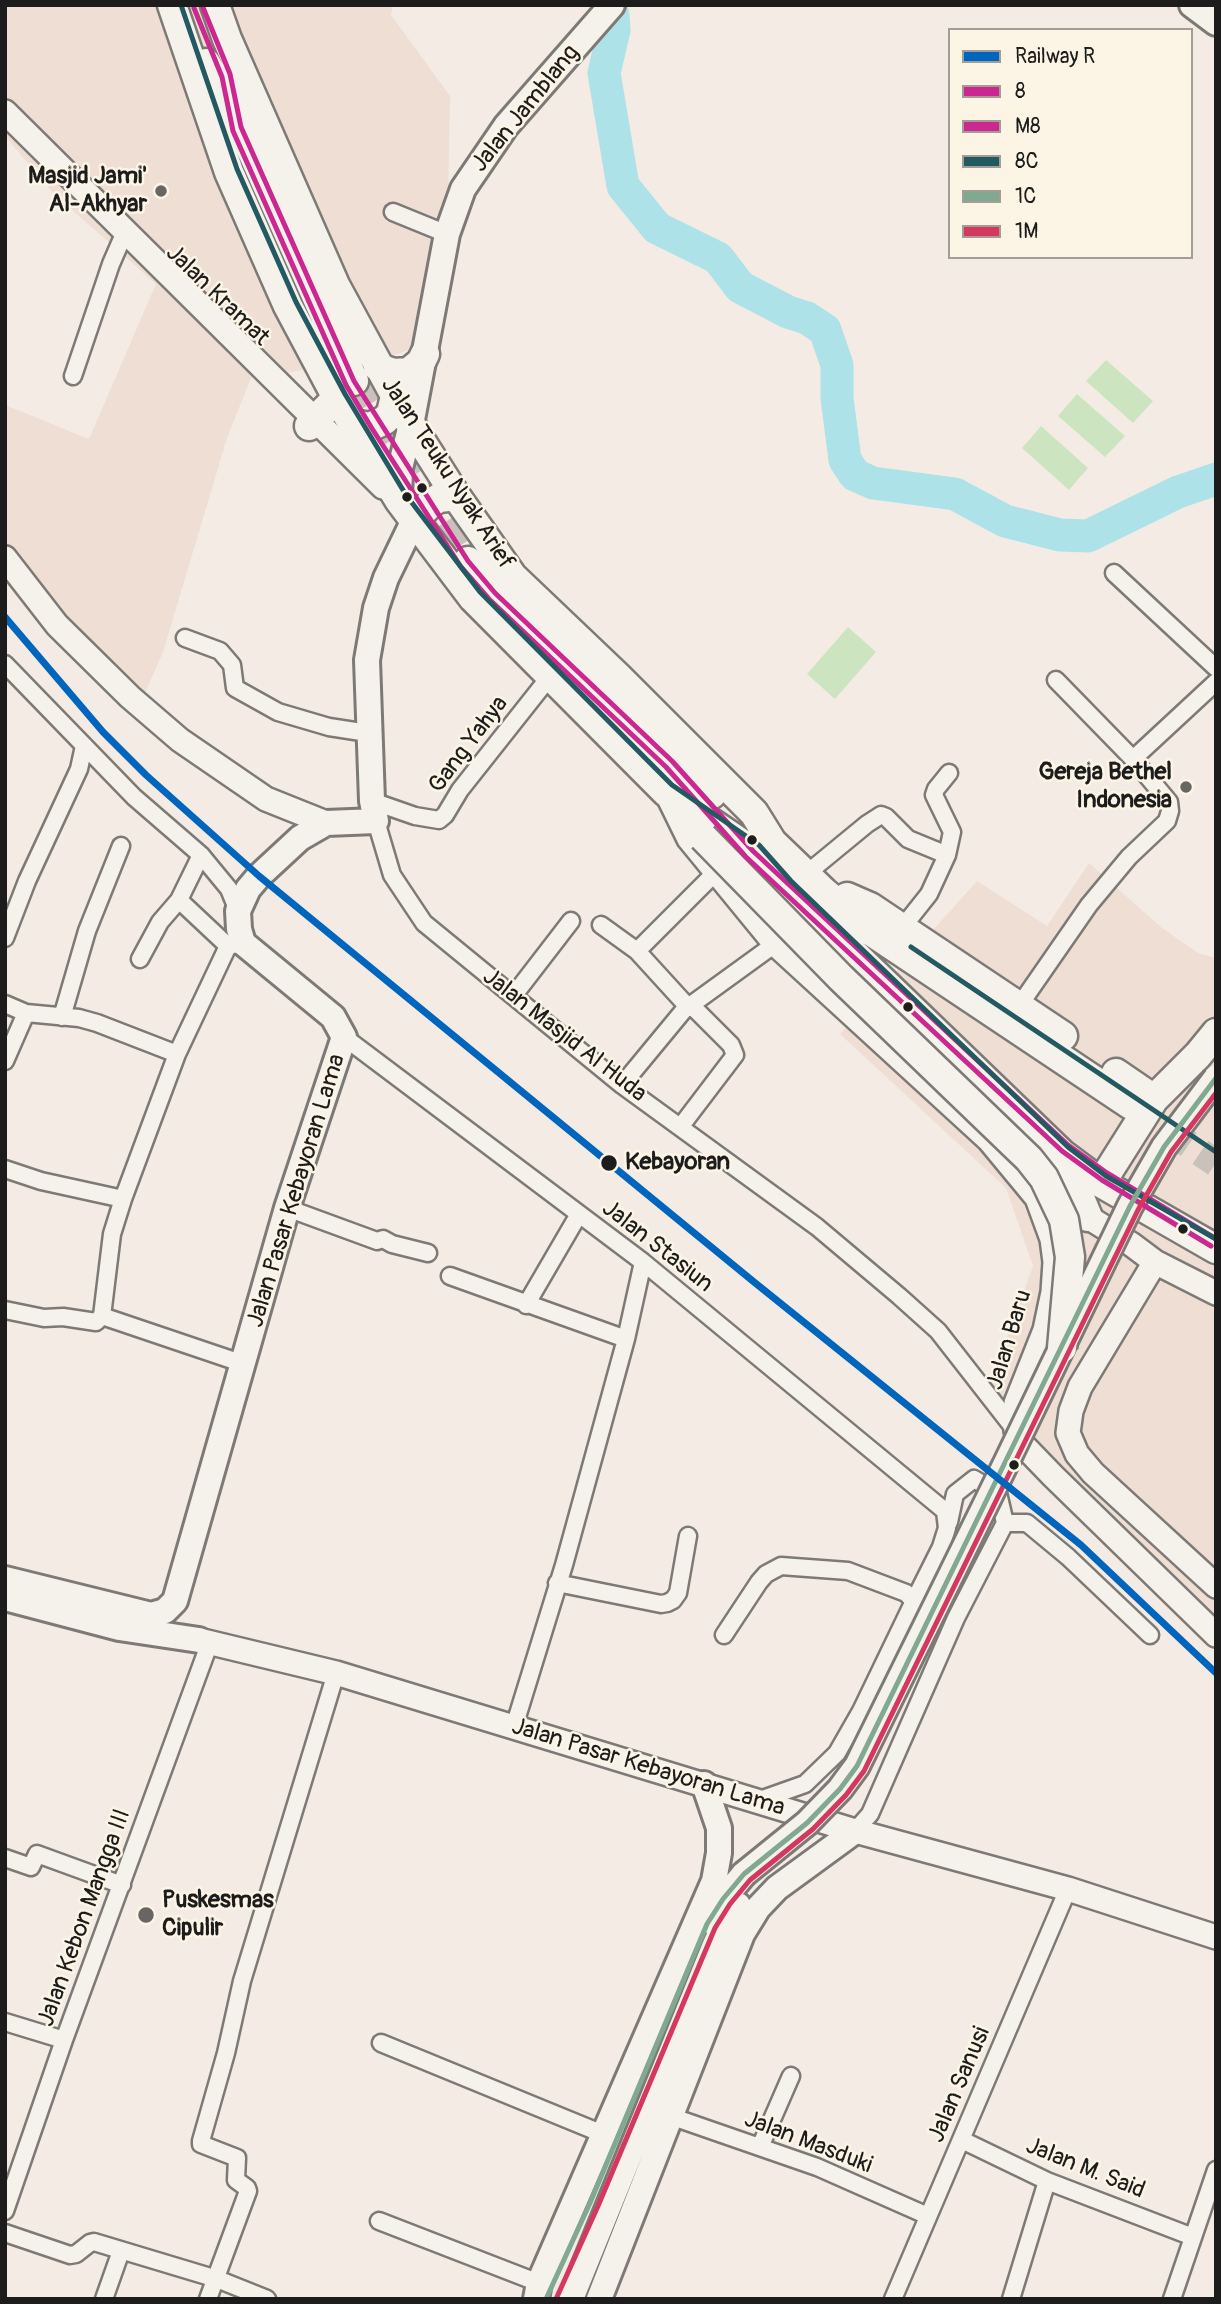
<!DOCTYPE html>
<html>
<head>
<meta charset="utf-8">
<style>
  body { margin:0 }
  #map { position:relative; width:1221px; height:2304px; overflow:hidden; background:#f4ece4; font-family:Pangolin,sans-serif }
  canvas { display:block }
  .frame { position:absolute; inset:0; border:7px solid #1c1c1c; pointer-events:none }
  .legend { position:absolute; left:948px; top:28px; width:245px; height:231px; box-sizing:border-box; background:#fcf5e5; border:2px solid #a29e95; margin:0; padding:9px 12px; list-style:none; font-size:21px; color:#1c1c1c }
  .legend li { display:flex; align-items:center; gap:14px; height:35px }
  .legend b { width:35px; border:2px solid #a29e95 }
</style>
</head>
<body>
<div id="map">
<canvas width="1221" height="2304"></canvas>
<div class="frame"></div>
<ul class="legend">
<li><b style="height:9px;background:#0065bd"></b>Railway R</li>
<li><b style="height:9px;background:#cc2790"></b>8</li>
<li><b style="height:9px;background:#cb2990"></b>M8</li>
<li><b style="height:9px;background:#235a61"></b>8C</li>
<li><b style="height:9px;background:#81a890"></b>1C</li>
<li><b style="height:9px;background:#d6375f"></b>1M</li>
</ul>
</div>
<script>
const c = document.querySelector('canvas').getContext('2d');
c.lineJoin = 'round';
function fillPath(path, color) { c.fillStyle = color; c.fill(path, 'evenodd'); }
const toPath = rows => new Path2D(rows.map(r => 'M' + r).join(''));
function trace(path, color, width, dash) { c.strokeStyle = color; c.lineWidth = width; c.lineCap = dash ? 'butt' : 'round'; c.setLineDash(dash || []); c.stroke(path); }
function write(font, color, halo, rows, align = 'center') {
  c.font = font + ' Pangolin,sans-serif'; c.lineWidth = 5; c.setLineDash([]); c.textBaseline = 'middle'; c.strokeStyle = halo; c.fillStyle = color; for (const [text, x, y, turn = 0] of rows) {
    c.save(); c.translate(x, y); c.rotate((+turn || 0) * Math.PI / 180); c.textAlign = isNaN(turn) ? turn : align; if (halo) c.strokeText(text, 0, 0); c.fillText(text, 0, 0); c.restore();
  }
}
fillPath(toPath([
  [5,5,393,5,391,15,450,96,448,204,422,339,408,350,389,357,251,378,227,438,163,652,136,713,72,656,5,565,5,405,89,439,156,284,54,194,5,136],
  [1089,863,1162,928,1198,953,1216,958,1216,1632,984,1401,1033,1266,1006,1188,840,1034,977,881,1047,926]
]), '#eeded3');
fillPath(toPath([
  [1106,360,1153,401,1133,423,1086,381],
  [1077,394,1125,436,1105,457,1058,416],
  [1041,426,1088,468,1069,490,1022,448],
  [848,627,876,652,835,699,807,674]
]), '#cce5c0');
trace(toPath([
  [609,5,613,15,614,30,604,73,623,186,657,228,718,258,740,287,788,312,807,318,825,330,837,365,837,398,845,460,855,475,873,483,955,494,1005,521,1060,535,1088,536,1178,492,1216,479]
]), '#ade2e8', 33);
trace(toPath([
  [354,381,378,422,468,561],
  [1131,1105,1216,1163]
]), '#c9c2bc', 28, [28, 14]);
const street = toPath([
  [393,212,447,234],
  [73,376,111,264,121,241],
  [1114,573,1216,668],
  [185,638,220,651,232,665,235,688,278,712,329,727,368,733],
  [5,664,134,797,201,855,229,889,238,911],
  [1133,759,1216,682],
  [372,801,415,816,439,820,445,815,460,790,551,675],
  [376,821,392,875,424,923,622,1085,817,1227,899,1296,938,1331,1016,1431],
  [201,855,179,900,228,946,238,944],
  [805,875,867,824,881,815,886,817,908,839,947,855],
  [601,925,637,951],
  [902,928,929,894,947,855,952,832,934,795,936,789,949,773],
  [5,938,27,881,79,769,84,746],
  [140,959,160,922,179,900],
  [514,995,571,921],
  [5,1004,26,1013,79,1018,97,1023,177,1054],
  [1019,1006,1089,905,1129,857,1167,821,1170,811,1169,802,1133,759,1056,680],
  [689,1008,637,951,715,873],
  [62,1017,87,931,121,846],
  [344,1037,643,1262,945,1511,947,1528,941,1547,914,1601,906,1593,848,1571,781,1566,766,1574,759,1582,724,1635],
  [5,1061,26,1013],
  [622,1085,684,1010,775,944],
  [681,1126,735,1055,731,1045,692,1006],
  [5,1169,41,1181,123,1199,177,1054,228,946],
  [287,1208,377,1241,383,1239,392,1244,428,1253],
  [450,1276,626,1339],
  [526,1305,579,1214],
  [5,1310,44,1318,63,1317,96,1322,102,1316,112,1234,123,1199],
  [102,1316,244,1364],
  [1005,1523,1027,1523,1068,1557,1150,1635],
  [557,1583,661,1604,667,1603,673,1600,678,1593,688,1536],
  [514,1727,564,1565,626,1339,643,1262],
  [757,1801,805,1784,837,1753,861,1711,914,1601],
  [855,1831,870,1814,956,1618,1005,1523,998,1493,974,1479,955,1494,949,1522],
  [5,1858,31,1867,37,1854,122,1885],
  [5,2022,64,2040],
  [381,2043,603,2134],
  [670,2116,817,2167,928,2216],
  [962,2140,1047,2181,1193,2237],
  [760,2147,791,2076],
  [5,2211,64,2040,210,1642],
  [379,2221,539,2283],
  [5,2233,70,2255,76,2254,90,2243,94,2242,217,2279,267,2299],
  [104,2299,121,2251],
  [208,2299,248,2191,247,2188,236,2180,237,2158,201,2144,201,2141,226,2053,242,1981,336,1673],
  [893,2299,1068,1889],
  [1011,2299,1047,2181],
  [1172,2299,1216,2170]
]);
const secondary = toPath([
  [5,112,383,487],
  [5,558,57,625,130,697,180,740,266,799,326,823],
  [666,792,689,839,775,944,989,1140,1037,1198,1052,1239,1055,1262,1053,1292,1045,1330,1016,1403,1016,1431,1024,1446,1053,1476,1216,1635],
  [1075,1209,1131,1244,1155,1262,1216,1293],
  [1155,1262,1080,1387,1071,1411,1068,1433,1077,1454,1093,1473,1216,1586],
  [199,1640,336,1673,855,1831,1068,1889,1216,1937]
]);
const primary = toPath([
  [1192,5,1216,23],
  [399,500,400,468,411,425,447,234,463,189,506,126,612,5],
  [5,1579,151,1615,165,1611,175,1601,287,1208,344,1037,333,1017,243,943,239,929,238,911,248,889,259,876,300,838,326,823,376,821,372,801,367,660,376,608,386,578,414,520],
  [5,1598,119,1628,199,1640],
  [709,1921,723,1899,744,1874],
  [536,2299,539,2283,714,1881,719,1853,719,1828,704,1784],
  [571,2299,714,1947,723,1927,738,1905],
  [599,2299,742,1934,758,1908,777,1888,855,1831]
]);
const highway = toPath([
  [172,5,229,172,288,306,337,398,399,500,473,598,666,792,753,851,785,887,1062,1154,1101,1183,1216,1249],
  [215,5,227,39,335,285,411,425,456,496,513,577,618,677,754,813,772,842,824,892,869,930,1131,1105],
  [206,63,241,127,354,381],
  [378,367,393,373,409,372,421,362,425,354],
  [353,424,370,427,385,420,391,413,395,396],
  [309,426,337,398],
  [414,520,432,502,439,498,456,496],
  [468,561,495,593,536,632,672,761,712,794],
  [847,897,870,907,1063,1036],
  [1116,1073,1154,1099],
  [1063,1157,1088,1217],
  [1101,1183,1154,1099,1198,1055,1216,1033]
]);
trace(street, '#7d7a76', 21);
trace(secondary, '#7d7a76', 28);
trace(primary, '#7d7a76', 30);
trace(highway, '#7d7a76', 33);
trace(street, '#f5f1eb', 16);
trace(secondary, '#f5f1eb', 23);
trace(primary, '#f5f1eb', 24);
trace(highway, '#f5f1eb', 28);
const primaryBridge = toPath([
  [744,1874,807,1823,840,1789,857,1766,1007,1461,1130,1206,1164,1147,1216,1078]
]);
const highwayBridge = toPath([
  [703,837,841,978,1029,1159,1044,1178,1064,1220,1070,1257,1062,1348]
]);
trace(primaryBridge, '#7d7a76', 30, []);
trace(highwayBridge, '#7d7a76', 33, []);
trace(primaryBridge, '#f5f1eb', 24);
trace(highwayBridge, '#f5f1eb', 28);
trace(toPath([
  [202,5,230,74,241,127,354,381,468,561,495,593,672,761,753,851,1068,1145,1107,1173,1216,1239]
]), '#cc2790', 5);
trace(toPath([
  [194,8,222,77,233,131,346,385,371,427,461,567,489,599,666,767,746,857,1062,1151,1102,1180,1211,1246]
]), '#cb2990', 5);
trace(toPath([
  [181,5,237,169,296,302,345,394,406,495,480,592,672,785,759,845,791,881,1068,1147,1106,1176,1216,1239],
  [911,947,1216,1152]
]), '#235a61', 5);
trace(toPath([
  [546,2299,590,2203,707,1924,723,1899,744,1874,807,1823,840,1789,857,1766,1130,1206,1164,1147,1216,1078]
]), '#81a890', 5);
trace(toPath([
  [556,2299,598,2206,715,1928,730,1904,750,1880,813,1829,846,1795,864,1771,1138,1210,1171,1152,1216,1093]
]), '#d6375f', 5);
trace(toPath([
  [5,617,103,732,146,775,259,876,754,1282,1081,1545,1216,1673]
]), '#0065bd', 7);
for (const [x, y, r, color] of [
  [161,191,7,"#686562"],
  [422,488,6,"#1c1c1c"],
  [407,497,6,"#1c1c1c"],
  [1186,787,7,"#686562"],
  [752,840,6,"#1c1c1c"],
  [908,1007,6,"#1c1c1c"],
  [609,1163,9,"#1c1c1c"],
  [1183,1229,6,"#1c1c1c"],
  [1014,1465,6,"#1c1c1c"],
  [146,1915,9,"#686562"]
]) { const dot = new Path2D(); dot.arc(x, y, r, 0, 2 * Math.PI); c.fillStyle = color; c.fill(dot); trace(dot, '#fcf5e5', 2.5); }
write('24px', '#1c1c1c', '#fcf5e5', [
  ["Jalan Jamblang",526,109,-51],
  ["Jalan Kramat",217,296,44],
  ["Jalan Teuku Nyak Arief",447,474,57],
  ["Gang Yahya",469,745,-53],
  ["Jalan Masjid Al Huda",564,1036,38],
  ["Jalan Pasar Kebayoran Lama",297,1191,-73],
  ["Jalan Stasiun",657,1247,38],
  ["Jalan Baru",1010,1340,-73],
  ["Jalan Pasar Kebayoran Lama",648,1768,17],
  ["Jalan Kebon Mangga III",85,1918,-70],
  ["Jalan Sanusi",960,2085,-67],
  ["Jalan Masduki",808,2143,21],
  ["Jalan M. Said",1085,2169,22]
]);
write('bold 24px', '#1c1c1c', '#fcf5e5', [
  ["Masjid Jami'",147,177],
  ["Al-Akhyar",147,205],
  ["Gereja Bethel",1172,773],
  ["Indonesia",1172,801],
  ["Puskesmas",162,1901,"left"],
  ["Cipulir",162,1929,"left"]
], 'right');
write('bold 24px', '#1c1c1c', '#fcf5e5', [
  ["Kebayoran",625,1163]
], 'left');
</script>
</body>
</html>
